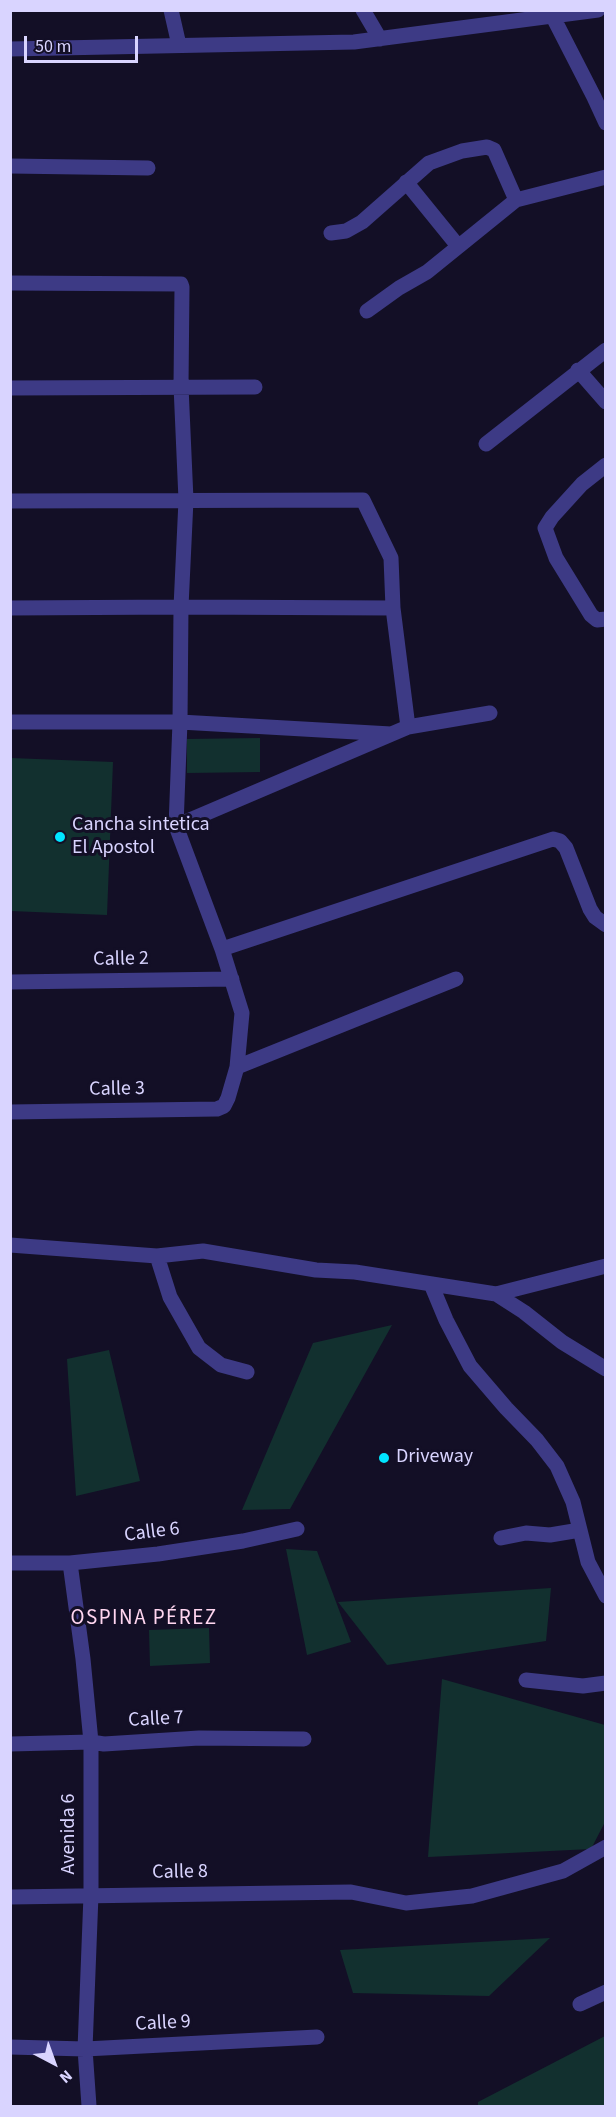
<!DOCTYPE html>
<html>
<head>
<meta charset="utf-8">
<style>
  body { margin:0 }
  #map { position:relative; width:616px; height:2117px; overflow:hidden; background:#130f26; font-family:"Source Sans 3",sans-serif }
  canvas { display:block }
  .frame { position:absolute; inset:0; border:12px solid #d9d4ff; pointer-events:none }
  .north { position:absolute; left:24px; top:2033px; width:60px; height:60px; -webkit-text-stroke:4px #130f26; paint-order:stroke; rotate:139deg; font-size:16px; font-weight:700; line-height:24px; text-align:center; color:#d9d4ff }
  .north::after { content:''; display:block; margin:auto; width:21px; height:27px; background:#d9d4ff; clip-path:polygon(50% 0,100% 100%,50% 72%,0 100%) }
  .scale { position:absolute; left:24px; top:36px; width:114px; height:27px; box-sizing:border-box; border:3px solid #d9d4ff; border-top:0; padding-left:8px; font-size:18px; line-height:21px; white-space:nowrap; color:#d9d4ff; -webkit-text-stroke:4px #130f26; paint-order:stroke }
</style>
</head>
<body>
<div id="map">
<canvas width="616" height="2117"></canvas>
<div class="frame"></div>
<div class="north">N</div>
<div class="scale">50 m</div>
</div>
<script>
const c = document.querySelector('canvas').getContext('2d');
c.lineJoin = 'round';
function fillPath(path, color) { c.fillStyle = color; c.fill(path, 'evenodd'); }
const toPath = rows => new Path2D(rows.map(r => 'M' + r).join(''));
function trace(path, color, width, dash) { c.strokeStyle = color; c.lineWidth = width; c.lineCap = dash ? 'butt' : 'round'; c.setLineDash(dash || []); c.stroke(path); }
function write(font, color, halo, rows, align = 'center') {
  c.font = font + ' "Source Sans 3",sans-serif'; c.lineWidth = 6; c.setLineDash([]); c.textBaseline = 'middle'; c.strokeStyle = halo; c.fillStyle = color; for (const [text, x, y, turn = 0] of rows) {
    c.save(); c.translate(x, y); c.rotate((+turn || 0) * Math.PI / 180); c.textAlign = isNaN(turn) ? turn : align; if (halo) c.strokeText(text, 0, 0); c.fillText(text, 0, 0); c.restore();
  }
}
fillPath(toPath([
  [260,738,260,772,187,773,187,739],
  [11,758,113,762,107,915,11,911],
  [392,1325,290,1509,242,1510,313,1343],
  [109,1350,140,1481,76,1496,67,1359],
  [286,1549,317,1551,351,1642,307,1655],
  [551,1588,546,1641,387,1665,338,1602],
  [209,1628,210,1663,150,1666,149,1630],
  [442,1679,605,1725,605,1822,591,1849,428,1857],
  [550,1938,489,1996,353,1993,340,1950],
  [605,2036,605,2106,478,2106,478,2102]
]), '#12302f');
trace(toPath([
  [171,10,179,45],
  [363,10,380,39],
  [553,17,594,97,606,123],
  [10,49,354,42,598,10],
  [10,166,148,168],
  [406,182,458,246],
  [331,233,346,231,362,222,429,163,462,151,487,147,494,150,516,200],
  [10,283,181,284,182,287,181,386,186,500,181,607,180,722,176,826,222,949,242,1013,237,1067,228,1098,224,1106,217,1109,10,1112],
  [367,311,399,288,427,272,516,200,606,177],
  [578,370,606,402],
  [10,388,255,387],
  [486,444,606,350],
  [606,465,582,484,552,517,545,528,556,558,591,615,597,620,606,619],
  [10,501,363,500,391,558,393,608,408,727],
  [10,608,181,607,393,608],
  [10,722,180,722,391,734],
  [176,826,408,727,490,713],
  [222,949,553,839,560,841,566,848,590,909,595,917,606,925],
  [10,982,232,979],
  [237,1067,456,979],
  [10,1245,157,1256,203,1251,316,1270,355,1272,496,1294,524,1312,562,1342,606,1369],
  [157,1256,170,1297,199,1348,221,1365,247,1372],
  [431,1284,446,1320,470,1366,506,1408,537,1440,557,1466,573,1502,588,1562,606,1596],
  [496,1294,606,1266],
  [501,1538,526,1533,550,1535,580,1530],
  [10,1563,70,1563,158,1554,243,1541,297,1529],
  [70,1563,83,1659,91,1742,91,1895,85,2049,89,2106],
  [526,1680,583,1686,606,1683],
  [10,1744,91,1742,104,1744,199,1738,304,1739],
  [10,1897,351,1892,406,1903,472,1896,563,1871,606,1847],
  [580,2004,606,1992],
  [10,2047,85,2049,317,2037]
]), '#3d3a85', 15);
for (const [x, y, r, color] of [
  [60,837,6,"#00e5ff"],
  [384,1458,6,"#00e5ff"]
]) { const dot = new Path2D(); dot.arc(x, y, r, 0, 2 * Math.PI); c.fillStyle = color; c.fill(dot); trace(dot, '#130f26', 2); }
write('20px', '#d9d4ff', '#130f26', [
  ["Cancha sintetica",72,826],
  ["El Apostol",72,849],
  ["Driveway",396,1458]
], 'left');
write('20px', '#d9d4ff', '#130f26', [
  ["Calle 2",121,960,-1],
  ["Calle 3",117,1090,-1],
  ["Calle 6",152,1533,-7],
  ["Calle 7",156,1720,-3],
  ["Avenida 6",70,1834,-90],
  ["Calle 8",180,1873,-1],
  ["Calle 9",163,2024,-3]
]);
c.letterSpacing = '1.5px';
write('21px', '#ffd6f0', '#130f26', [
  ["OSPINA PÉREZ",144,1619]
]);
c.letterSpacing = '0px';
</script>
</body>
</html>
